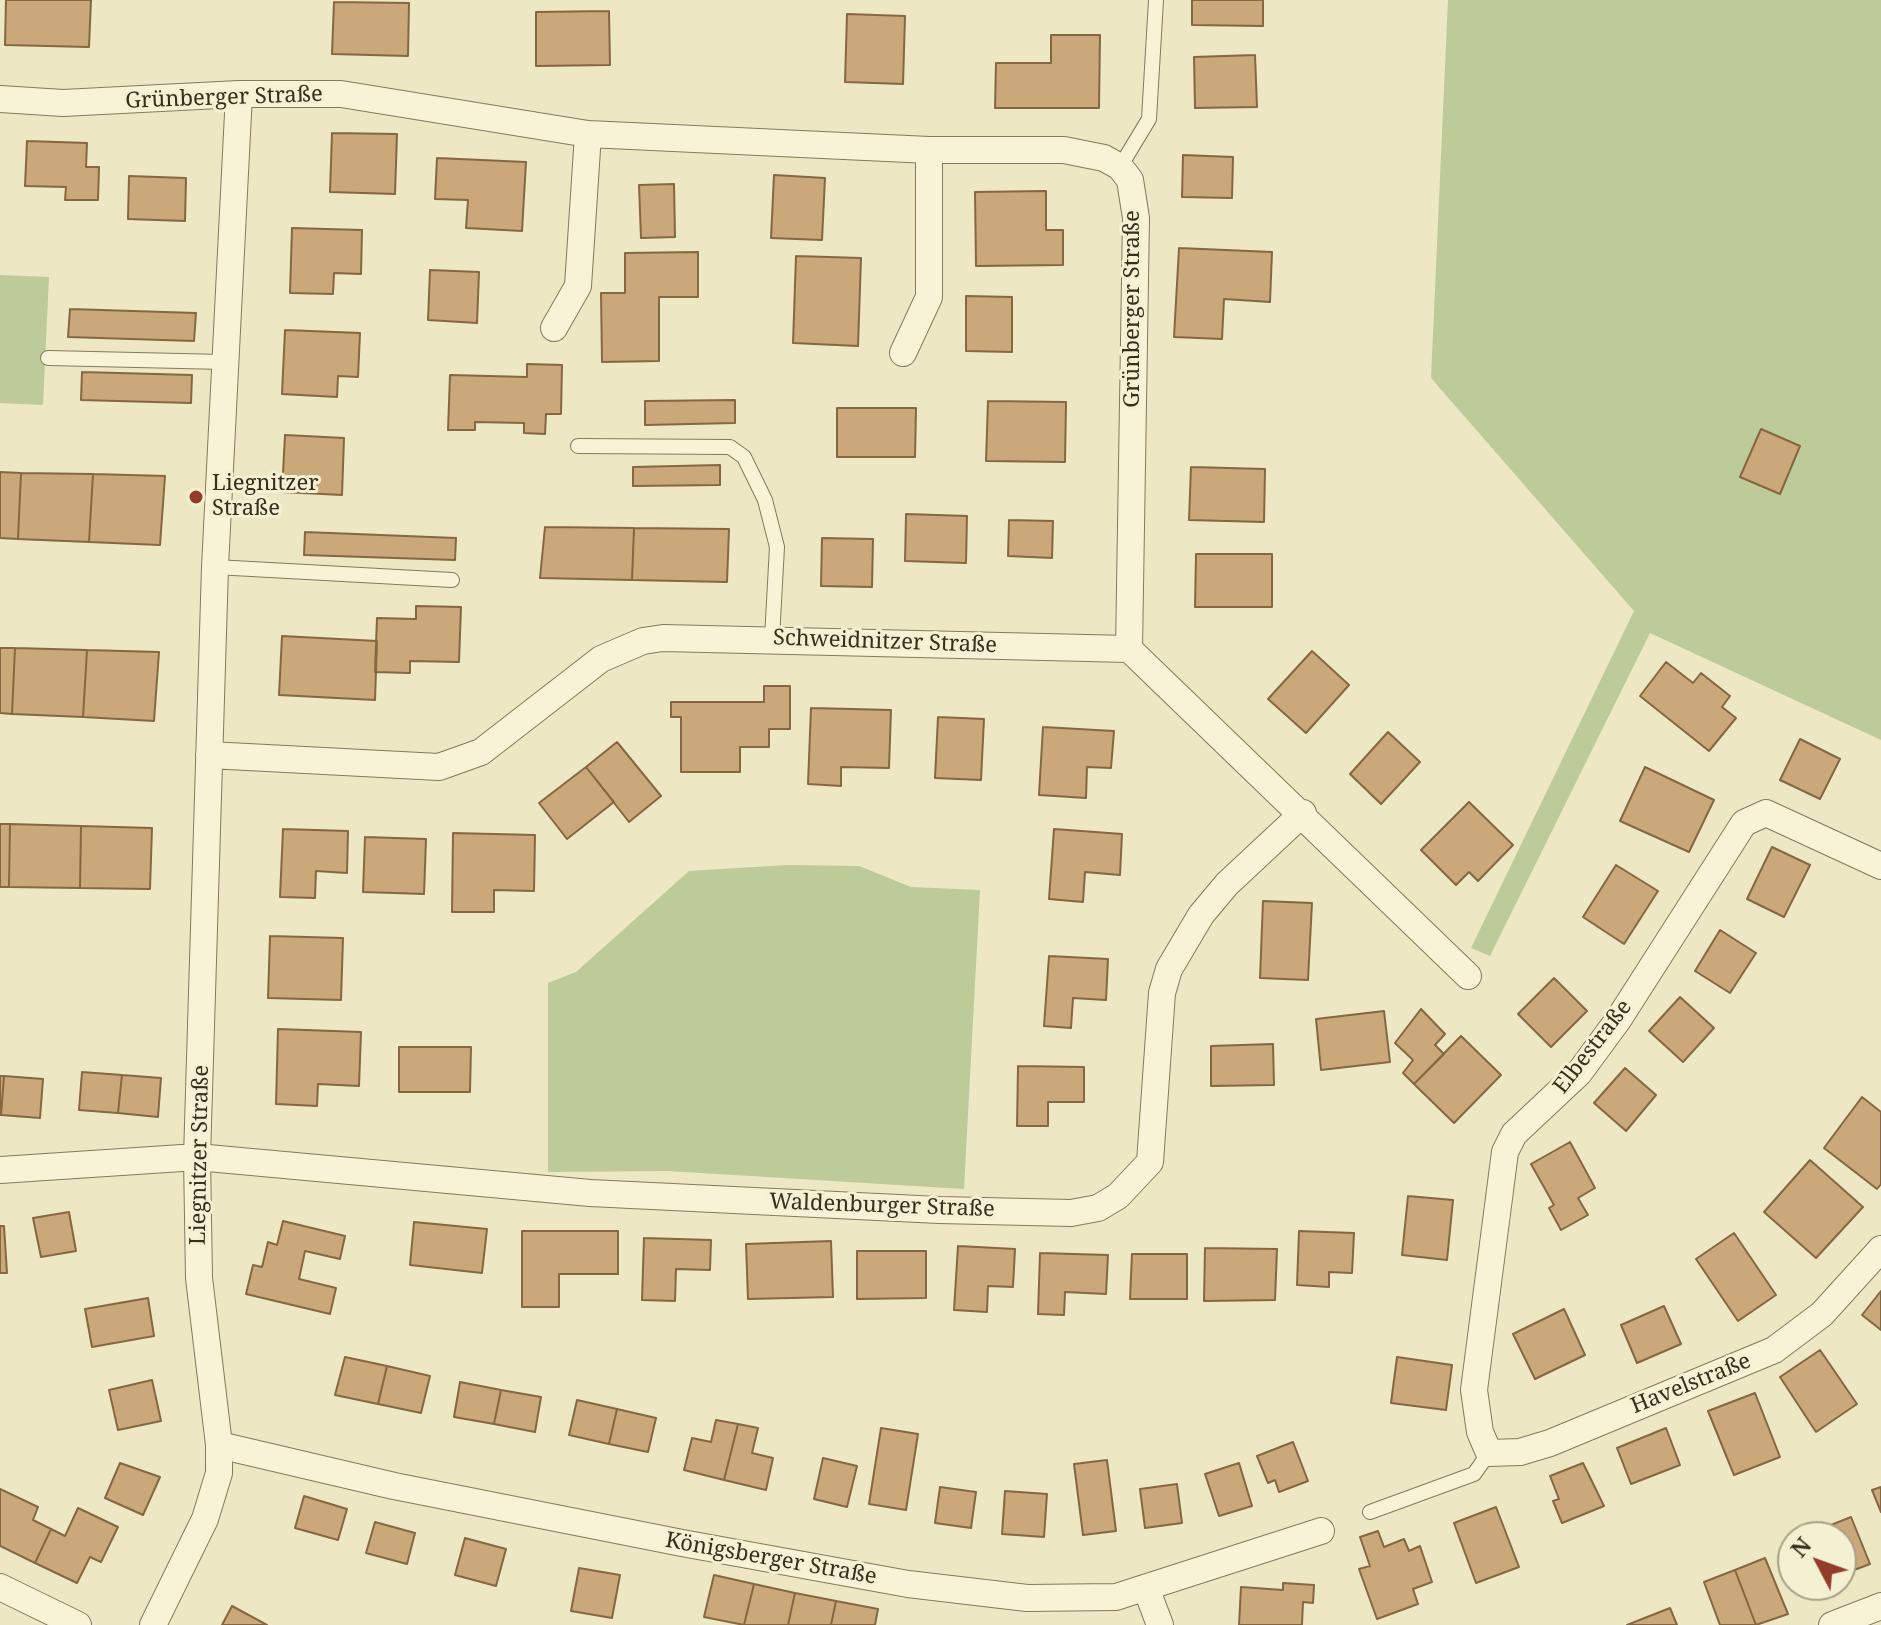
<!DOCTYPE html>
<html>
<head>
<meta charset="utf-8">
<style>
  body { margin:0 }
  #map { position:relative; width:1881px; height:1625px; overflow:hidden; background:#ede7c3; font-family:"Noto Serif",serif }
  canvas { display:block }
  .north { position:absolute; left:1777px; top:1521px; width:80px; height:80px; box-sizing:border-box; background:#f4f0d2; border:2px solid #a8a28a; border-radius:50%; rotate:311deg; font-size:22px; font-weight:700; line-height:32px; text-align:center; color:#372e1e }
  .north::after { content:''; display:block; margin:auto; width:28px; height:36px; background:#943c2c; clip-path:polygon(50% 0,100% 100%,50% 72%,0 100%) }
</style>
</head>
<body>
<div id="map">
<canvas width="1881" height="1625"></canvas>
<div class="north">N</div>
</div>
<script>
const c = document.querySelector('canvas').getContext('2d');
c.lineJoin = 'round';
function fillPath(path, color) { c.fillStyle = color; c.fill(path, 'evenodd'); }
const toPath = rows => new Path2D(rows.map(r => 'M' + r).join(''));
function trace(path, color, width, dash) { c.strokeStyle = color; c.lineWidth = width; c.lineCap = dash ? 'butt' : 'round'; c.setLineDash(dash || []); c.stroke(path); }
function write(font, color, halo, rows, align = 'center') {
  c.font = font + ' "Noto Serif",serif'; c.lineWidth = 6; c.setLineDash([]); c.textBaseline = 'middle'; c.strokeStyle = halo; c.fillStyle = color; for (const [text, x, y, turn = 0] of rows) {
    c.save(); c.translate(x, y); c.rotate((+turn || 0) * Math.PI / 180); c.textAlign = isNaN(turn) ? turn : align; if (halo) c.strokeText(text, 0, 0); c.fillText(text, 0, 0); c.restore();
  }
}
fillPath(toPath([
  [1448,0,1881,0,1881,740,1650,633,1490,956,1471,948,1634,611,1431,378],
  [0,275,49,277,43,405,0,403],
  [787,865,859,866,911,887,980,890,964,1189,668,1171,548,1172,548,983,576,972,689,871]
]), '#bccb97');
const building = toPath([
  [6,0,91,0,89,47,5,45,6,0],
  [1192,0,1263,0,1263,26,1192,25,1192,0],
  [334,2,409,3,408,56,332,54,334,2],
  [609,11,610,65,536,66,536,12,609,11],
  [847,14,905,16,903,84,845,82,847,14],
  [1051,35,1100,35,1099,108,995,108,996,63,1051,63,1051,35],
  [1255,55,1257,107,1195,108,1194,57,1255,55],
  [332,133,397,134,395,194,330,192,332,133],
  [27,141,87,143,86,167,99,167,98,200,65,200,66,187,25,186,27,141],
  [1183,155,1233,157,1232,198,1182,197,1183,155],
  [437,158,526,162,522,231,466,228,468,200,435,199,437,158],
  [774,175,825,178,822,240,771,238,774,175],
  [129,176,186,178,185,221,128,219,129,176],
  [674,184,675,237,641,238,639,185,674,184],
  [1046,191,1046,230,1063,230,1063,265,976,266,975,192,1046,191],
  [292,228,362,230,361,274,334,273,333,294,290,293,292,228],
  [1179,248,1272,252,1270,302,1224,299,1222,339,1174,337,1179,248],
  [698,252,698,297,659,297,659,361,602,362,601,293,625,293,625,253,698,252],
  [796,256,861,258,858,346,793,343,796,256],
  [430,270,479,272,477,323,428,320,430,270],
  [966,296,1012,297,1012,352,966,351,966,296],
  [70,309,196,313,194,341,68,337,70,309],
  [285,330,360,333,358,377,338,376,337,397,282,394,285,330],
  [527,364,562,365,561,414,546,414,545,434,524,433,524,423,475,422,475,430,448,430,450,375,527,377,527,364],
  [82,372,192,375,191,403,81,400,82,372],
  [735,400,735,423,645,425,645,401,735,400],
  [988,401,1066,402,1065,462,986,461,988,401],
  [837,408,916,408,915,457,837,457,837,408],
  [1761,429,1800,446,1780,494,1740,477,1761,429],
  [285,435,344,438,342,495,282,492,285,435],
  [720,465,720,485,633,486,633,467,720,465],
  [1191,467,1265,469,1264,522,1189,520,1191,467],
  [0,472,21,473,18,539,0,538,0,472],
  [21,473,93,474,89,542,18,539,21,473],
  [93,474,165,476,160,545,89,542,93,474],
  [906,514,967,516,966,563,905,561,906,514],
  [1009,520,1053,521,1052,558,1008,556,1009,520],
  [545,527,634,528,632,580,540,578,545,527],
  [634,528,729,529,727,582,632,580,634,528],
  [305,532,456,538,455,560,304,555,305,532],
  [822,538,873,539,872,587,821,586,822,538],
  [1196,554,1272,554,1272,607,1195,607,1196,554],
  [416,606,461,607,459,662,410,661,410,673,375,672,377,618,416,619,416,606],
  [282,636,377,641,375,700,279,695,282,636],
  [0,648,15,648,12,714,0,713,0,648],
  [15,648,87,650,83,717,12,714,15,648],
  [87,650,159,652,154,721,83,717,87,650],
  [1312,651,1349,685,1306,733,1268,699,1312,651],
  [1666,662,1693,683,1701,673,1730,696,1722,707,1736,718,1709,751,1640,696,1666,662],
  [764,686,790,686,790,729,769,729,769,747,740,747,740,772,681,772,681,717,671,717,671,702,764,702,764,686],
  [811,708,891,710,889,768,841,767,841,786,808,784,811,708],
  [938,717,984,719,981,780,935,778,938,717],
  [1043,727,1114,731,1111,768,1087,767,1086,798,1039,795,1043,727],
  [1388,732,1420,762,1381,804,1350,774,1388,732],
  [1800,739,1840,759,1820,799,1780,780,1800,739],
  [617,742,661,796,629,822,586,767,617,742],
  [586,767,614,802,567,839,539,803,586,767],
  [1645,767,1714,800,1689,852,1620,821,1645,767],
  [1469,802,1513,845,1478,881,1469,872,1456,885,1421,850,1469,802],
  [0,824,10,824,9,887,0,887,0,824],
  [10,824,81,826,80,888,9,887,10,824],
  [81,826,152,828,150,889,80,888,81,826],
  [283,829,348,831,347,873,316,871,315,898,280,897,283,829],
  [1054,829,1122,834,1120,875,1085,872,1083,902,1049,899,1054,829],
  [453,833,535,835,534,891,494,890,494,912,452,912,453,833],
  [365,837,426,839,424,894,363,892,365,837],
  [1772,847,1810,865,1784,917,1747,899,1772,847],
  [1616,865,1658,891,1624,944,1583,917,1616,865],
  [1263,901,1312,903,1308,980,1260,978,1263,901],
  [1720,930,1756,953,1730,993,1695,971,1720,930],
  [270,936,343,938,341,1000,268,998,270,936],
  [1049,956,1108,959,1106,1000,1073,998,1071,1028,1044,1026,1049,956],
  [1554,978,1587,1011,1551,1047,1518,1014,1554,978],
  [1680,997,1714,1028,1683,1062,1649,1031,1680,997],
  [1421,1009,1445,1034,1435,1045,1444,1054,1414,1084,1403,1073,1413,1060,1395,1043,1421,1009],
  [1384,1011,1390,1062,1321,1070,1316,1019,1384,1011],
  [278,1029,361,1032,359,1086,318,1084,317,1106,276,1104,278,1029],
  [1461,1036,1501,1075,1454,1123,1414,1084,1461,1036],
  [1273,1044,1274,1085,1211,1086,1211,1046,1273,1044],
  [399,1047,471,1047,470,1092,399,1092,399,1047],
  [1018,1066,1084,1067,1084,1102,1048,1102,1048,1126,1017,1126,1018,1066],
  [1625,1068,1656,1095,1626,1131,1594,1103,1625,1068],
  [82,1072,122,1075,118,1113,79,1110,82,1072],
  [122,1075,161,1078,158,1117,118,1113,122,1075],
  [0,1076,4,1076,1,1115,0,1115,0,1076],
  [4,1076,43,1079,40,1118,1,1115,4,1076],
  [1862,1097,1881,1112,1881,1184,1877,1189,1824,1148,1862,1097],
  [1570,1142,1595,1188,1578,1198,1588,1215,1561,1230,1549,1208,1554,1205,1531,1164,1570,1142],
  [1810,1160,1863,1207,1816,1258,1764,1212,1810,1160],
  [1408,1196,1453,1200,1447,1260,1402,1255,1408,1196],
  [69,1212,76,1251,41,1257,33,1218,69,1212],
  [283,1221,345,1236,340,1259,305,1251,299,1279,336,1288,330,1314,246,1294,253,1265,262,1267,268,1242,277,1245,283,1221],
  [414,1222,487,1229,482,1273,410,1265,414,1222],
  [0,1226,4,1226,7,1273,0,1273,0,1226],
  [522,1231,618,1231,618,1274,559,1274,559,1307,522,1307,522,1231],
  [1299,1231,1354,1233,1352,1273,1329,1272,1329,1287,1297,1285,1299,1231],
  [1734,1233,1776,1295,1738,1321,1696,1259,1734,1233],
  [644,1238,711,1240,710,1270,676,1269,675,1301,642,1300,644,1238],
  [831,1241,833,1297,748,1299,746,1244,831,1241],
  [958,1246,1015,1249,1013,1287,988,1286,987,1312,954,1310,958,1246],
  [1205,1248,1277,1249,1275,1300,1204,1301,1205,1248],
  [857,1251,926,1251,926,1298,857,1299,857,1251],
  [1040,1253,1108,1255,1106,1294,1065,1292,1064,1315,1038,1314,1040,1253],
  [1132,1254,1187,1254,1187,1299,1130,1299,1132,1254],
  [1881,1291,1881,1330,1862,1315,1881,1291],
  [148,1298,154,1336,92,1347,85,1309,148,1298],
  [1664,1306,1681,1344,1637,1363,1621,1325,1664,1306],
  [1564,1309,1585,1355,1535,1379,1513,1334,1564,1309],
  [1820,1350,1857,1404,1816,1432,1780,1377,1820,1350],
  [345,1357,387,1366,378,1404,335,1395,345,1357],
  [1397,1357,1452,1365,1446,1410,1391,1403,1397,1357],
  [387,1366,430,1376,421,1413,378,1404,387,1366],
  [152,1380,161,1421,118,1430,109,1390,152,1380],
  [460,1382,501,1390,494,1424,454,1417,460,1382],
  [501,1390,541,1397,535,1432,494,1424,501,1390],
  [1755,1393,1780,1457,1734,1475,1708,1411,1755,1393],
  [577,1400,617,1409,609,1444,569,1435,577,1400],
  [617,1409,656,1418,648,1452,609,1444,617,1409],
  [716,1420,738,1424,724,1480,684,1470,692,1438,711,1442,716,1420],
  [738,1424,758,1428,752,1453,773,1458,766,1490,724,1480,738,1424],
  [881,1428,918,1434,906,1510,869,1504,881,1428],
  [1666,1428,1680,1465,1631,1484,1617,1448,1666,1428],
  [1293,1442,1308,1481,1279,1492,1275,1480,1268,1483,1257,1456,1293,1442],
  [823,1458,857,1466,847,1507,814,1499,823,1458],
  [1107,1460,1116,1531,1083,1535,1074,1464,1107,1460],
  [120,1463,160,1477,143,1515,105,1498,120,1463],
  [1239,1463,1252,1506,1219,1516,1205,1474,1239,1463],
  [1583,1463,1604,1506,1562,1523,1553,1501,1559,1499,1550,1476,1583,1463],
  [1177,1484,1182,1523,1145,1528,1140,1489,1177,1484],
  [940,1487,976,1492,971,1528,935,1523,940,1487],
  [1881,1487,1881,1512,1872,1490,1881,1487],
  [0,1489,38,1507,33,1520,51,1529,35,1563,0,1546,0,1489],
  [1005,1491,1047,1494,1044,1537,1002,1534,1005,1491],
  [304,1496,347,1509,338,1540,295,1528,304,1496],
  [1496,1507,1519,1567,1476,1583,1454,1523,1496,1507],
  [78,1508,118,1527,101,1562,90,1557,77,1583,35,1563,51,1529,65,1536,78,1508],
  [1851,1517,1870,1564,1841,1575,1841,1537,1801,1537,1851,1517],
  [375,1522,415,1533,407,1564,366,1553,375,1522],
  [1378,1531,1384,1547,1404,1539,1409,1551,1420,1546,1432,1582,1413,1589,1418,1604,1377,1619,1359,1569,1370,1566,1360,1537,1378,1531],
  [465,1538,506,1549,496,1586,455,1575,465,1538],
  [1765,1558,1788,1614,1756,1625,1735,1570,1765,1558],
  [579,1568,620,1575,612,1618,571,1611,579,1568],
  [1735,1570,1756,1625,1720,1625,1704,1582,1735,1570],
  [714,1575,754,1584,744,1625,704,1617,714,1575],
  [1283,1583,1314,1585,1313,1603,1303,1602,1302,1625,1239,1625,1241,1587,1283,1590,1283,1583],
  [754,1584,795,1593,788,1625,744,1625,754,1584],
  [795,1593,836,1601,831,1625,788,1625,795,1593],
  [836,1601,878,1609,875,1625,831,1625,836,1601],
  [232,1606,267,1625,222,1625,232,1606],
  [1670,1608,1677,1625,1627,1625,1670,1608]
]);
fillPath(building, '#caa87a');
trace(building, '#856741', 2);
const service = toPath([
  [1120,167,1149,119,1156,0],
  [48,358,225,362],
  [578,446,730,447,744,457,765,500,777,547,772,638],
  [215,567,452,580],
  [1370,1512,1474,1474,1489,1453]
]);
const minor = toPath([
  [0,99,63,103,239,94,341,94,588,134,929,150,1064,150,1104,158,1120,167,1130,180,1136,218,1129,649],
  [554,328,578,286,588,134],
  [903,353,929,297,929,150],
  [209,755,439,767,481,752,601,659,643,641,663,638,1129,649,1468,976],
  [1881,866,1766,813,1744,823,1618,1020,1579,1073,1514,1134,1505,1152,1474,1390,1480,1432,1489,1453,1520,1452,1550,1443,1774,1350,1822,1314,1881,1249],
  [0,1170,197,1157,590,1193,939,1210,1071,1213,1098,1208,1118,1196,1150,1162,1162,993,1169,969,1201,915,1227,884,1303,813],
  [219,1445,394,1486,682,1543,908,1584,1027,1598,1116,1597,1321,1531],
  [0,1587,78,1625],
  [1146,1588,1160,1625],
  [153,1625,205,1519,219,1473,219,1445,199,1278,197,1157,215,567,239,94],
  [1832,1625,1881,1606]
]);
trace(service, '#86795a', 16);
trace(minor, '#86795a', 28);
trace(service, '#f8f3d6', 14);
trace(minor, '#f8f3d6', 26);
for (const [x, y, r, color] of [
  [196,497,8,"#943c2c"]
]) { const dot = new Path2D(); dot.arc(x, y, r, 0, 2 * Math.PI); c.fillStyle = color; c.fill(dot); trace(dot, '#f4f0d2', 3); }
write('22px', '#372e1e', '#f4f0d2', [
  ["Grünberger Straße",224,98,-2],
  ["Grünberger Straße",1133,309,-90],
  ["Schweidnitzer Straße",885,642,2],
  ["Elbestraße",1593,1047,-52],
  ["Liegnitzer Straße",200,1155,-89],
  ["Waldenburger Straße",882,1206,2],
  ["Havelstraße",1691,1384,-22],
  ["Königsberger Straße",771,1559,10]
]);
write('22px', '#372e1e', '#f4f0d2', [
  ["Liegnitzer",212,484],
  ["Straße",212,509]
], 'left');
</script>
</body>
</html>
